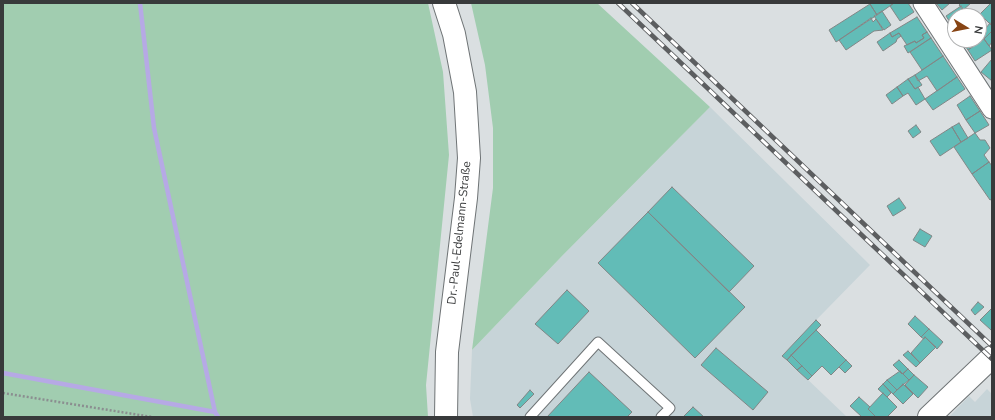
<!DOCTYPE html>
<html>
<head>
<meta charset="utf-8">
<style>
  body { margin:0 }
  #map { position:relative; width:995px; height:420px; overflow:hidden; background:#dadfe1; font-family:"Nunito Sans",sans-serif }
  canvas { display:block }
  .frame { position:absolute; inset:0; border:4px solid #383a3b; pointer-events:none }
  .north { position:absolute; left:947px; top:8px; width:40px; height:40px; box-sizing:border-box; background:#fff; border:1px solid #afb0b1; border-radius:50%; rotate:100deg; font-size:11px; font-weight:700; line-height:16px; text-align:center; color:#383a3b }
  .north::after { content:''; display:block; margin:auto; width:14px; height:18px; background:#874414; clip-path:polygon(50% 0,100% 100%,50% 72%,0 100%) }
</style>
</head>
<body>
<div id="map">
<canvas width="995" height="420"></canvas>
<div class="frame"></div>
<div class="north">N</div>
</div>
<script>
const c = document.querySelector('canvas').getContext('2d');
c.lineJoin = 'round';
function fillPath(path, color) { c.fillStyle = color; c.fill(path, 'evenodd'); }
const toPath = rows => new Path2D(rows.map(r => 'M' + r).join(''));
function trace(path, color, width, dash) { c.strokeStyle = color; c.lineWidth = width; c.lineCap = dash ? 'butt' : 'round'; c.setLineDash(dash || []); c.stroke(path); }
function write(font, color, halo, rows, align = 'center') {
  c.font = font + ' "Nunito Sans",sans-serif'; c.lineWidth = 3; c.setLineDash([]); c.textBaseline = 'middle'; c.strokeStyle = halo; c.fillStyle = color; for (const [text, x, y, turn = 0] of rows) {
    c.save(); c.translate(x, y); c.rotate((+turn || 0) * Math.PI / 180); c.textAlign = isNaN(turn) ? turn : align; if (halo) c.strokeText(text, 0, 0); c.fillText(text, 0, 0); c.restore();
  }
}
fillPath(toPath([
  [710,107,870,265,782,355,847,417,473,417,470,399,472,350,562,256],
  [987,389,992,394,992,417,949,417,969,396,975,402]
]), '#c7d4d8');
fillPath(toPath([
  [3,3,428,3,443,72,449,155,426,385,428,417,3,417],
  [471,3,597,3,710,107,562,256,472,350,493,188,493,128,485,65]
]), '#a1cdb0');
trace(toPath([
  [140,3,154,128,215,412],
  [3,373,215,412,218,417]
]), '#b6a9e5', 4.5);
const building = toPath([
  [871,3,894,3,877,15,870,4,871,3],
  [894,3,908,3,914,12,900,21,890,6,894,3],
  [936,3,950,3,942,10,936,3],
  [961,3,971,3,963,10,959,5,961,3],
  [991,3,992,3,992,26,980,14,991,3],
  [870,4,877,15,836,42,829,30,870,4],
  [961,6,967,16,955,16,955,26,953,27,946,16,961,6],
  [882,11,891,25,884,30,874,16,882,11],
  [917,17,927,32,922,35,924,38,916,43,915,41,907,45,899,33,892,37,890,33,917,17],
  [871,18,873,22,876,19,883,30,874,31,846,50,839,40,871,18],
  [990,23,992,26,992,31,985,38,982,33,990,23],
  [979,29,985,38,968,50,961,40,979,40,979,29],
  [992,31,992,42,989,46,984,39,992,31],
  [927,32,931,38,908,53,904,46,915,41,916,43,924,38,922,35,927,32],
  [890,33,892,37,899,33,901,36,897,39,896,42,883,51,877,42,890,33],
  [931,38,943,56,922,70,910,52,931,38],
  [984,39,992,50,975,61,968,50,984,39],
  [943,56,957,77,937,91,927,76,918,81,915,75,943,56],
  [992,59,992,81,981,72,992,59],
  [915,75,922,85,915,89,908,79,915,75],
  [957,77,965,89,933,110,925,99,957,77],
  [908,79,915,89,918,87,925,99,916,105,908,93,903,96,897,87,908,79],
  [897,87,903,96,892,104,886,95,897,87],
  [970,96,980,111,966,120,957,105,970,96],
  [980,111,989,125,975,133,966,120,980,111],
  [959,123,968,138,961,142,952,127,959,123],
  [916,125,921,132,913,138,908,131,916,125],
  [952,127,961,142,940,156,930,141,952,127],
  [975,133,980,140,985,140,990,148,984,155,989,162,972,174,954,147,975,133],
  [989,162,992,166,992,199,990,200,972,174,989,162],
  [672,187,754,266,729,292,648,212,672,187],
  [899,198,906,208,893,216,887,206,899,198],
  [648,212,745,307,695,358,598,263,648,212],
  [920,229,932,236,925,247,913,240,920,229],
  [567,290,589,311,558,344,535,324,567,290],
  [978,302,984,307,975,315,971,310,978,302],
  [992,308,992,329,991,330,980,320,992,308],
  [915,316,929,329,921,337,908,324,915,316],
  [816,320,821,325,787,360,782,356,816,320],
  [929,329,943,342,937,349,925,337,924,339,921,337,929,329],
  [816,330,846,360,831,375,822,366,812,376,791,355,816,330],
  [925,337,936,347,920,363,911,353,925,337],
  [716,348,768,392,753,410,701,365,716,348],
  [908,351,920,363,916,367,903,355,908,351],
  [791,355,802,366,797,370,787,360,791,355],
  [846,360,852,366,845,373,839,367,846,360],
  [899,360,908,369,902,374,893,365,899,360],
  [802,366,812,376,808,380,797,370,802,366],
  [908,369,914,375,909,380,903,374,908,369],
  [900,371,909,380,897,390,887,380,900,371],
  [589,372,632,412,627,417,547,417,589,372],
  [914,375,928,387,918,398,905,385,914,375],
  [887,380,897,390,893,394,883,384,887,380],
  [883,384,891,393,887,397,878,389,883,384],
  [903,384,913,394,903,404,893,394,903,384],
  [530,390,534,394,520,408,517,405,530,390],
  [883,393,897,407,887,417,876,417,868,409,883,393],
  [859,397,870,407,868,409,876,417,862,417,850,406,859,397],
  [693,407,704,417,683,417,693,407]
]);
fillPath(building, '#62bcb7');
trace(building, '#818686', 1);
const service = toPath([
  [530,417,598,342,670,408,661,417]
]);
const minor = toPath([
  [923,3,992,109]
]);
const tertiary = toPath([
  [444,3,454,34,465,92,469,158,466,198,447,352,446,417],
  [929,417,992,357]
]);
trace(service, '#6f7476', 11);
trace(minor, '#6f7476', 21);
trace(tertiary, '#6f7476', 24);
trace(toPath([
  [3,393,152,417]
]), '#8b8e90', 2.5, [2, 2]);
trace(service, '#fff', 9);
trace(minor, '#fff', 19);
trace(tertiary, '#fff', 22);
const rail = toPath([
  [618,3,992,359],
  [632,3,992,346]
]);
trace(rail, '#5c5e60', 4.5);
trace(rail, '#fff', 3, [9]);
write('12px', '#383a3b', '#fff', [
  ["Dr.-Paul-Edelmann-Straße",460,233,-84]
]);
</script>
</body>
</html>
